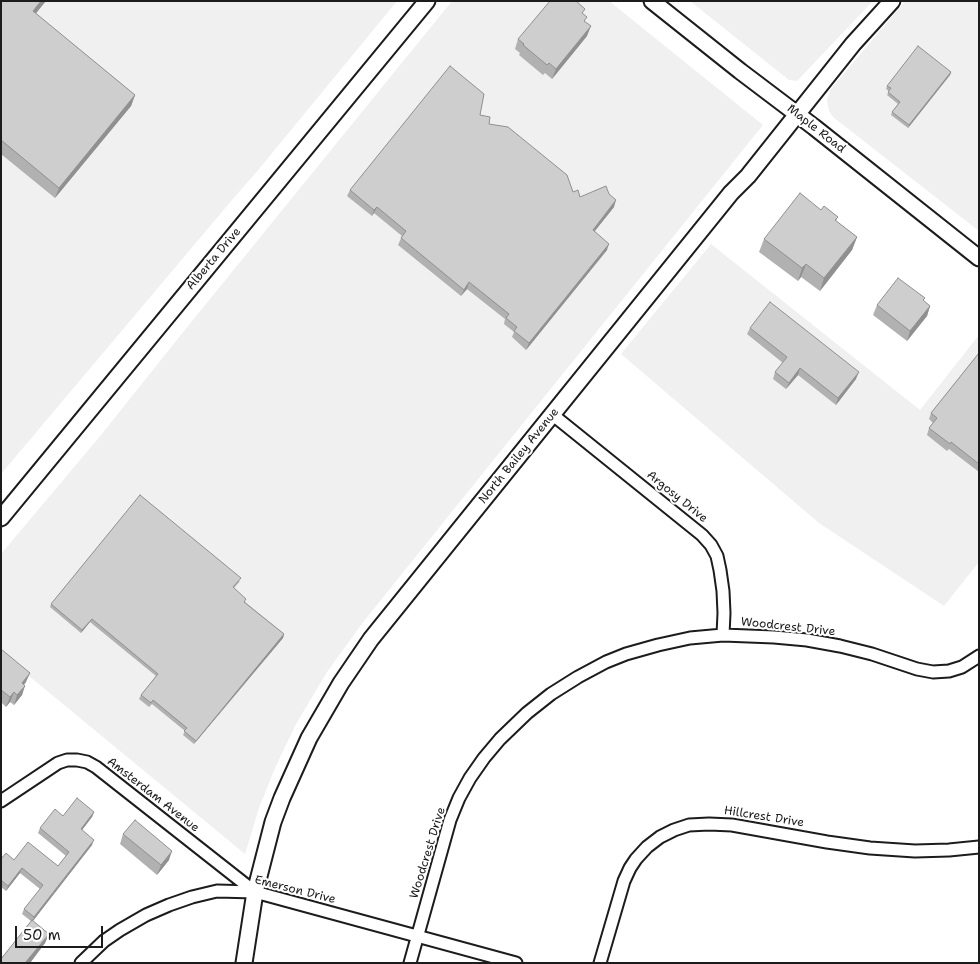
<!DOCTYPE html>
<html>
<head>
<meta charset="utf-8">
<style>
  body { margin:0 }
  #map { position:relative; width:980px; height:964px; overflow:hidden; background:#fff; font-family:"Shantell Sans",sans-serif }
  canvas { display:block }
  .frame { position:absolute; inset:0; border:2px solid #1c1c1c; pointer-events:none }
  .scale { position:absolute; left:15px; top:926px; width:88px; height:22px; box-sizing:border-box; border:2px solid #1c1c1c; border-top:0; padding-left:6px; font-size:15px; line-height:18px; white-space:nowrap; color:#1c1c1c; -webkit-text-stroke:4px #fff; paint-order:stroke }
</style>
</head>
<body>
<div id="map">
<canvas width="980" height="964"></canvas>
<div class="frame"></div>
<div class="scale">50 m</div>
</div>
<script>
const c = document.querySelector('canvas').getContext('2d');
c.lineJoin = 'round';
function fillPath(path, color) { c.fillStyle = color; c.fill(path, 'evenodd'); }
const toPath = rows => new Path2D(rows.map(r => 'M' + r).join(''));
function trace(path, color, width, dash) { c.strokeStyle = color; c.lineWidth = width; c.lineCap = dash ? 'butt' : 'round'; c.setLineDash(dash || []); c.stroke(path); }
function write(font, color, halo, rows, align = 'center') {
  c.font = font + ' "Shantell Sans",sans-serif'; c.lineWidth = 4; c.setLineDash([]); c.textBaseline = 'middle'; c.strokeStyle = halo; c.fillStyle = color; for (const [text, x, y, turn = 0] of rows) {
    c.save(); c.translate(x, y); c.rotate((+turn || 0) * Math.PI / 180); c.textAlign = isNaN(turn) ? turn : align; if (halo) c.strokeText(text, 0, 0); c.fillText(text, 0, 0); c.restore();
  }
}
fillPath(toPath([
  [1,1,397,1,259,169,232,200,1,474],
  [452,1,609,1,763,125,364,621,327,672,296,724,275,768,259,808,245,854,1,653,1,554,101,435,184,331],
  [690,1,873,1,797,81,789,80],
  [905,1,979,1,979,231,833,117,829,111,827,100,830,90],
  [711,244,920,410,979,335,979,562,944,606,819,523,621,354]
]), '#f0f0f0');
const street = toPath([
  [553,415,702,535,711,545,717,556,720,570,723,591,724,613,723,635],
  [1,801,58,763,67,760,77,760,87,762,96,767,255,892],
  [81,963,104,941,120,930,146,915,169,905,192,897,217,891,255,892,516,963],
  [410,963,450,820,459,798,470,778,484,758,500,739,527,713,551,694,578,677,606,662,626,654,658,645,690,638,723,635,774,637,807,640,840,646,872,654,917,669,933,672,949,671,962,667,979,656],
  [600,963,624,881,630,868,636,859,647,847,660,837,674,830,689,825,709,824,732,825,827,842,870,848,915,851,949,850,979,847]
]);
const secondary = toPath([
  [652,1,740,71,814,127,979,258],
  [1,518,427,1],
  [244,963,255,892,273,822,282,798,309,738,341,683,371,639,731,193,748,176,853,44,892,1]
]);
trace(street, '#1c1c1c', 15);
trace(secondary, '#1c1c1c', 19);
trace(street, '#fff', 11);
trace(secondary, '#fff', 15);
fillPath(toPath([
  [1,1,36,14,135,95,131,106,55,198,1,154],
  [584,14,587,36,552,79,545,73,543,75,519,55,520,53,515,49,518,39],
  [951,72,950,75,908,128,891,115,892,112,898,104,887,95,889,91,886,89,887,86],
  [480,115,489,124,573,192,580,197,609,194,614,207,594,232,607,250,526,350,512,337,514,332,504,324,505,319,467,289,461,296,398,245,402,236,374,213,372,216,347,196,350,190],
  [821,210,838,217,836,221,857,237,852,250,820,291,801,277,798,281,759,252,764,239],
  [924,301,930,306,927,316,907,341,873,315,877,305],
  [750,328,856,379,836,405,798,375,786,389,773,379,775,372,783,363,747,334],
  [979,353,979,472,949,449,947,451,927,435,929,428,933,423,929,419,931,413],
  [240,581,234,588,245,602,284,634,283,638,194,744,183,735,185,731,152,704,149,707,139,699,141,695,156,676,90,622,81,633,50,607,51,604],
  [1,649,26,682,24,685,22,695,14,705,10,702,6,707,1,702],
  [94,812,92,817,82,830,92,845,33,921,49,934,45,943,30,963,1,963,1,959,31,921,22,914,24,909,40,889,20,873,6,891,1,887,1,859,14,860,58,866,66,856,38,833,40,828,63,816],
  [123,834,169,860,157,875,120,844]
]), '#b1b1b1');
fillPath(toPath([
  [41,1,46,1,29,22,33,11],
  [591,26,587,36,552,79,556,69],
  [951,72,950,75,908,128,909,125],
  [135,95,131,106,55,198,59,188],
  [616,200,614,207,590,237,593,230],
  [377,207,374,213,372,216,374,210],
  [857,237,852,250,820,291,824,278],
  [609,244,607,250,526,350,529,343],
  [806,264,801,277,798,281,802,268],
  [469,282,467,289,461,296,464,290],
  [930,306,927,316,907,341,910,331],
  [800,368,798,375,786,389,789,383],
  [859,372,856,379,836,405,838,398],
  [92,619,90,622,81,633,82,630],
  [284,634,283,638,194,744,196,741],
  [30,673,26,682,18,692,22,683],
  [25,686,22,695,14,705,17,695],
  [14,692,10,702,6,707,10,697],
  [94,812,92,817,79,834,81,829],
  [94,840,92,845,32,922,34,917],
  [172,851,169,860,157,875,161,865],
  [22,868,20,873,6,891,8,886],
  [49,934,45,943,30,963,25,963]
]), '#909090');
const building = toPath([
  [1,1,41,1,33,11,135,95,59,188,1,140,1,1],
  [550,1,568,1,569,2,570,1,576,1,585,9,582,13,587,17,584,21,591,26,556,69,549,63,547,65,523,45,524,44,518,39,550,1],
  [918,46,951,72,909,125,892,112,900,102,888,92,891,88,887,86,918,46],
  [450,66,484,94,480,115,490,117,489,124,508,127,567,175,573,192,578,190,580,197,606,186,609,194,616,200,593,230,609,244,529,343,514,331,517,327,506,318,509,314,469,282,464,290,401,238,406,231,377,207,374,210,350,190,450,66],
  [800,193,821,210,824,206,838,217,835,220,857,237,824,278,806,264,802,268,764,239,800,193],
  [898,278,925,298,923,300,930,306,910,331,877,305,898,278],
  [770,302,859,372,838,398,800,368,789,383,775,372,787,357,750,328,770,302],
  [979,353,979,464,951,442,950,444,929,428,937,418,931,413,979,353],
  [140,495,241,578,233,587,246,599,244,602,284,634,196,741,184,731,187,728,153,700,151,703,141,695,158,674,92,619,82,630,51,604,140,495],
  [1,649,30,673,22,683,25,686,17,695,14,692,10,697,1,690,1,649],
  [77,798,94,812,81,829,94,840,34,917,24,909,43,885,22,868,8,886,1,880,1,859,6,853,14,860,28,842,58,866,69,852,40,828,55,809,63,816,77,798],
  [135,820,172,851,161,865,123,834,135,820],
  [32,920,49,934,25,963,2,963,1,962,1,959,32,920]
]);
fillPath(building, '#cecece');
trace(building, '#909090', 1);
write('12px', '#1c1c1c', '#fff', [
  ["Maple Road",816,129,38],
  ["Alberta Drive",214,259,-50],
  ["North Bailey Avenue",519,456,-51],
  ["Argosy Drive",677,497,39],
  ["Woodcrest Drive",788,627,6],
  ["Amsterdam Avenue",153,795,38],
  ["Hillcrest Drive",764,817,9],
  ["Woodcrest Drive",428,853,-73],
  ["Emerson Drive",295,890,14]
]);
</script>
</body>
</html>
